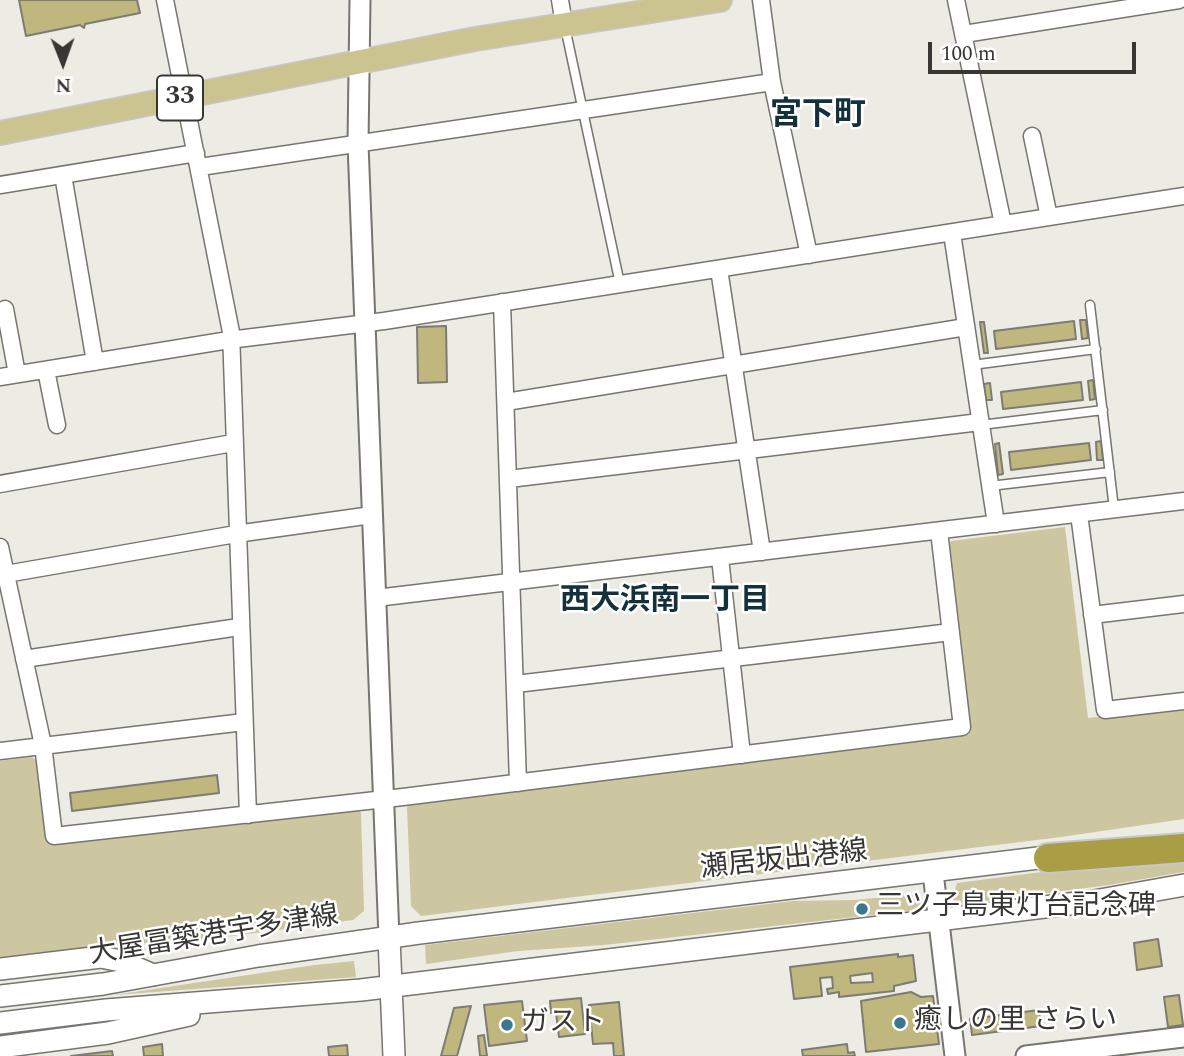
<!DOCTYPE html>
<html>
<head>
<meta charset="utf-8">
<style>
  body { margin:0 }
  #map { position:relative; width:1184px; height:1056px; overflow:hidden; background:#ecebe4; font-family:Spectral,serif }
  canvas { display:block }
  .north { position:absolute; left:28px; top:28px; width:70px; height:70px; -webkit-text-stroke:5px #fff; paint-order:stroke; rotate:179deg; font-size:19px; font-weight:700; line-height:28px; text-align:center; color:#363633 }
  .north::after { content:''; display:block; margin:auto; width:24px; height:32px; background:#363633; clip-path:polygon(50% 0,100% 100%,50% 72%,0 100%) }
  .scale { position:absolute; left:928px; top:42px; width:208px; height:32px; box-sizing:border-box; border:4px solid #363633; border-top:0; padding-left:9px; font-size:21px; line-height:24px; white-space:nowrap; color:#363633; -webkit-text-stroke:5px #fff; paint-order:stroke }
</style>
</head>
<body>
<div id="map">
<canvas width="1184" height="1056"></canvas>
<div class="north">N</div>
<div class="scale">100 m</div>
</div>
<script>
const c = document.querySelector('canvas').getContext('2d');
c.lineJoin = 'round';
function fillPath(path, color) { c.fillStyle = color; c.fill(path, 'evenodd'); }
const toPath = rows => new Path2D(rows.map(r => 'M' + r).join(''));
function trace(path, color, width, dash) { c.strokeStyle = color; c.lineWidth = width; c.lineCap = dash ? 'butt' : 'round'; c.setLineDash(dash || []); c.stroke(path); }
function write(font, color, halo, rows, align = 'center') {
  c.font = font + ' Spectral,"Noto Sans JP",serif'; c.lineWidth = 5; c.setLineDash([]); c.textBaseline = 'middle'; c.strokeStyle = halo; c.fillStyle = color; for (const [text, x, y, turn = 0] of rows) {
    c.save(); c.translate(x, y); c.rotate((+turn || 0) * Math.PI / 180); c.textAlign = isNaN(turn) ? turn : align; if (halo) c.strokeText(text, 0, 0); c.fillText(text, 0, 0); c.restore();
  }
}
fillPath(toPath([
  [1065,527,1088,718,1184,708,1184,819,1061,837,421,916,411,906,407,807,411,803,969,734,947,547,951,541],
  [32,757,37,761,49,844,357,808,361,813,364,911,353,920,209,939,97,946,0,958,0,761],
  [1184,862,1184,872,1109,885,961,904,952,900,957,883,1112,863],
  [916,894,924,903,918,910,604,945,518,951,426,964,425,945,793,901,855,900],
  [354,961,356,977,114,995,315,965]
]), '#ccc7a0');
const building = toPath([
  [19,0,137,0,140,13,85,24,84,28,80,25,26,36,19,0],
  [1080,320,1086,320,1088,338,1082,339,1080,320],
  [1074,321,1076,339,996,349,994,331,1074,321],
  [980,322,984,322,988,353,984,353,980,322],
  [446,326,447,382,418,383,417,327,446,326],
  [1093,380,1095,399,1090,400,1088,381,1093,380],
  [1081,382,1083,400,1003,409,1001,392,1081,382],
  [990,383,992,400,986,400,984,384,990,383],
  [1101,441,1103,460,1097,460,1096,442,1101,441],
  [999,443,1003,474,998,475,995,444,999,443],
  [1089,443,1091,460,1011,470,1009,452,1089,443],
  [217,775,219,793,72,811,70,793,217,775],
  [1158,939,1162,966,1137,970,1134,943,1158,939],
  [898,954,898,957,913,955,916,981,894,986,894,991,839,997,839,992,828,994,827,989,833,988,832,977,820,978,822,996,794,999,790,967,898,954],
  [872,973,873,982,851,983,850,976,872,973],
  [911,992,921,997,933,996,939,1044,866,1052,861,1001,911,992],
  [1179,995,1183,1025,1168,1027,1164,997,1179,995],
  [581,998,585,1034,559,1037,556,1013,551,1013,550,1001,581,998],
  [522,1001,527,1041,489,1046,484,1005,522,1001],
  [619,1002,624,1056,614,1056,613,1043,593,1044,589,1005,619,1002],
  [471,1006,457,1056,441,1056,454,1008,471,1006],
  [1039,1010,1041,1026,972,1035,970,1019,1039,1010],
  [484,1035,487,1056,480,1056,478,1036,484,1035],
  [162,1044,163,1056,144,1056,143,1047,162,1044],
  [847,1044,848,1053,854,1052,855,1056,803,1056,802,1050,847,1044],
  [347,1045,348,1056,329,1056,328,1047,347,1045],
  [112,1051,113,1056,71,1056,112,1051]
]);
fillPath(building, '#bfb77d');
trace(building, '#7c7c75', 2);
const service = toPath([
  [565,27,620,284],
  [1090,305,1114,509],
  [972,365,1096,349],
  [981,425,1103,410],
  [990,486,1110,472]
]);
const minor = toPath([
  [165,0,231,332,248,815],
  [560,0,564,24],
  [761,0,772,82,809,255],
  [956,0,1003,224],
  [964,34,1179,0],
  [1032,136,1049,217],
  [200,167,772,82],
  [63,175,95,362],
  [0,185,196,153],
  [952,233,996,524],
  [719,269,762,552],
  [502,302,518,783],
  [5,309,17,374],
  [46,370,57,425],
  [0,377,229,340,384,321,1184,196],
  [506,402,966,327],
  [509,479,980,422],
  [0,484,233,443],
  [1079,514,1105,710,1184,701],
  [0,547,43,745,54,836,403,797,962,727,939,531],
  [720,558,742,755],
  [6,574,236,534,372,515],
  [376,598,1184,501],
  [1092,615,1184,604],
  [24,659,239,627],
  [516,684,951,632],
  [0,751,244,722]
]);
const tertiary = toPath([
  [360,0,358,144,389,938],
  [933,873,955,1056],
  [1026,1056,1184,1037]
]);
const secondary = toPath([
  [389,938,394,1056],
  [0,969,101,957,121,961,153,975],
  [0,996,103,984,258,956,419,933,1063,855],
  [0,1023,106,1010,361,990,1094,901,1184,885],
  [0,1047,108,1033,189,1015]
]);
const primary = toPath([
  [0,133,475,39,720,0]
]);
const motorway = toPath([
  [1048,858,1184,848]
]);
trace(service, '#76756f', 11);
trace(minor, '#76756f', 19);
trace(tertiary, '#76756f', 23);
trace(secondary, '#76756f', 24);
trace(primary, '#c7c7c6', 26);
trace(motorway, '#c7c7c6', 32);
trace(service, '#fff', 8);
trace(minor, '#fff', 16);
trace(tertiary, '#fff', 19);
trace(secondary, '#fff', 21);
trace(primary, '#cbc490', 23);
trace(motorway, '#a99d46', 28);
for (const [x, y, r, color] of [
  [862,909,7,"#3b788e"],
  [900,1023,7,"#3b788e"],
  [507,1025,7,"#3b788e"]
]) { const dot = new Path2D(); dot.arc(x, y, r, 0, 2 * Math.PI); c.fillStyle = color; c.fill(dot); trace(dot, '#fff', 2.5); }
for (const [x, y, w] of [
  [180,98,46]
]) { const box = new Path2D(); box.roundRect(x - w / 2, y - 22.5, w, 45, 5); c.fillStyle = '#fff'; c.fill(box); trace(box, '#363633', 2); }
write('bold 26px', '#363633', null, [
  ["33",180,98]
]);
write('28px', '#363633', '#fff', [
  ["瀬居坂出港線",784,862,-6],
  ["大屋冨築港宇多津線",214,937,-9]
]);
write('28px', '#363633', '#fff', [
  ["三ツ子島東灯台記念碑",876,909],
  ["癒しの里 さらい",914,1023],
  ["ガスト",521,1025]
], 'left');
write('bold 30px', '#13303b', '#fff', [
  ["西大浜南一丁目",665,603]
]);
write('bold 32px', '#13303b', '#fff', [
  ["宮下町",818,118]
]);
</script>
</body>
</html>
